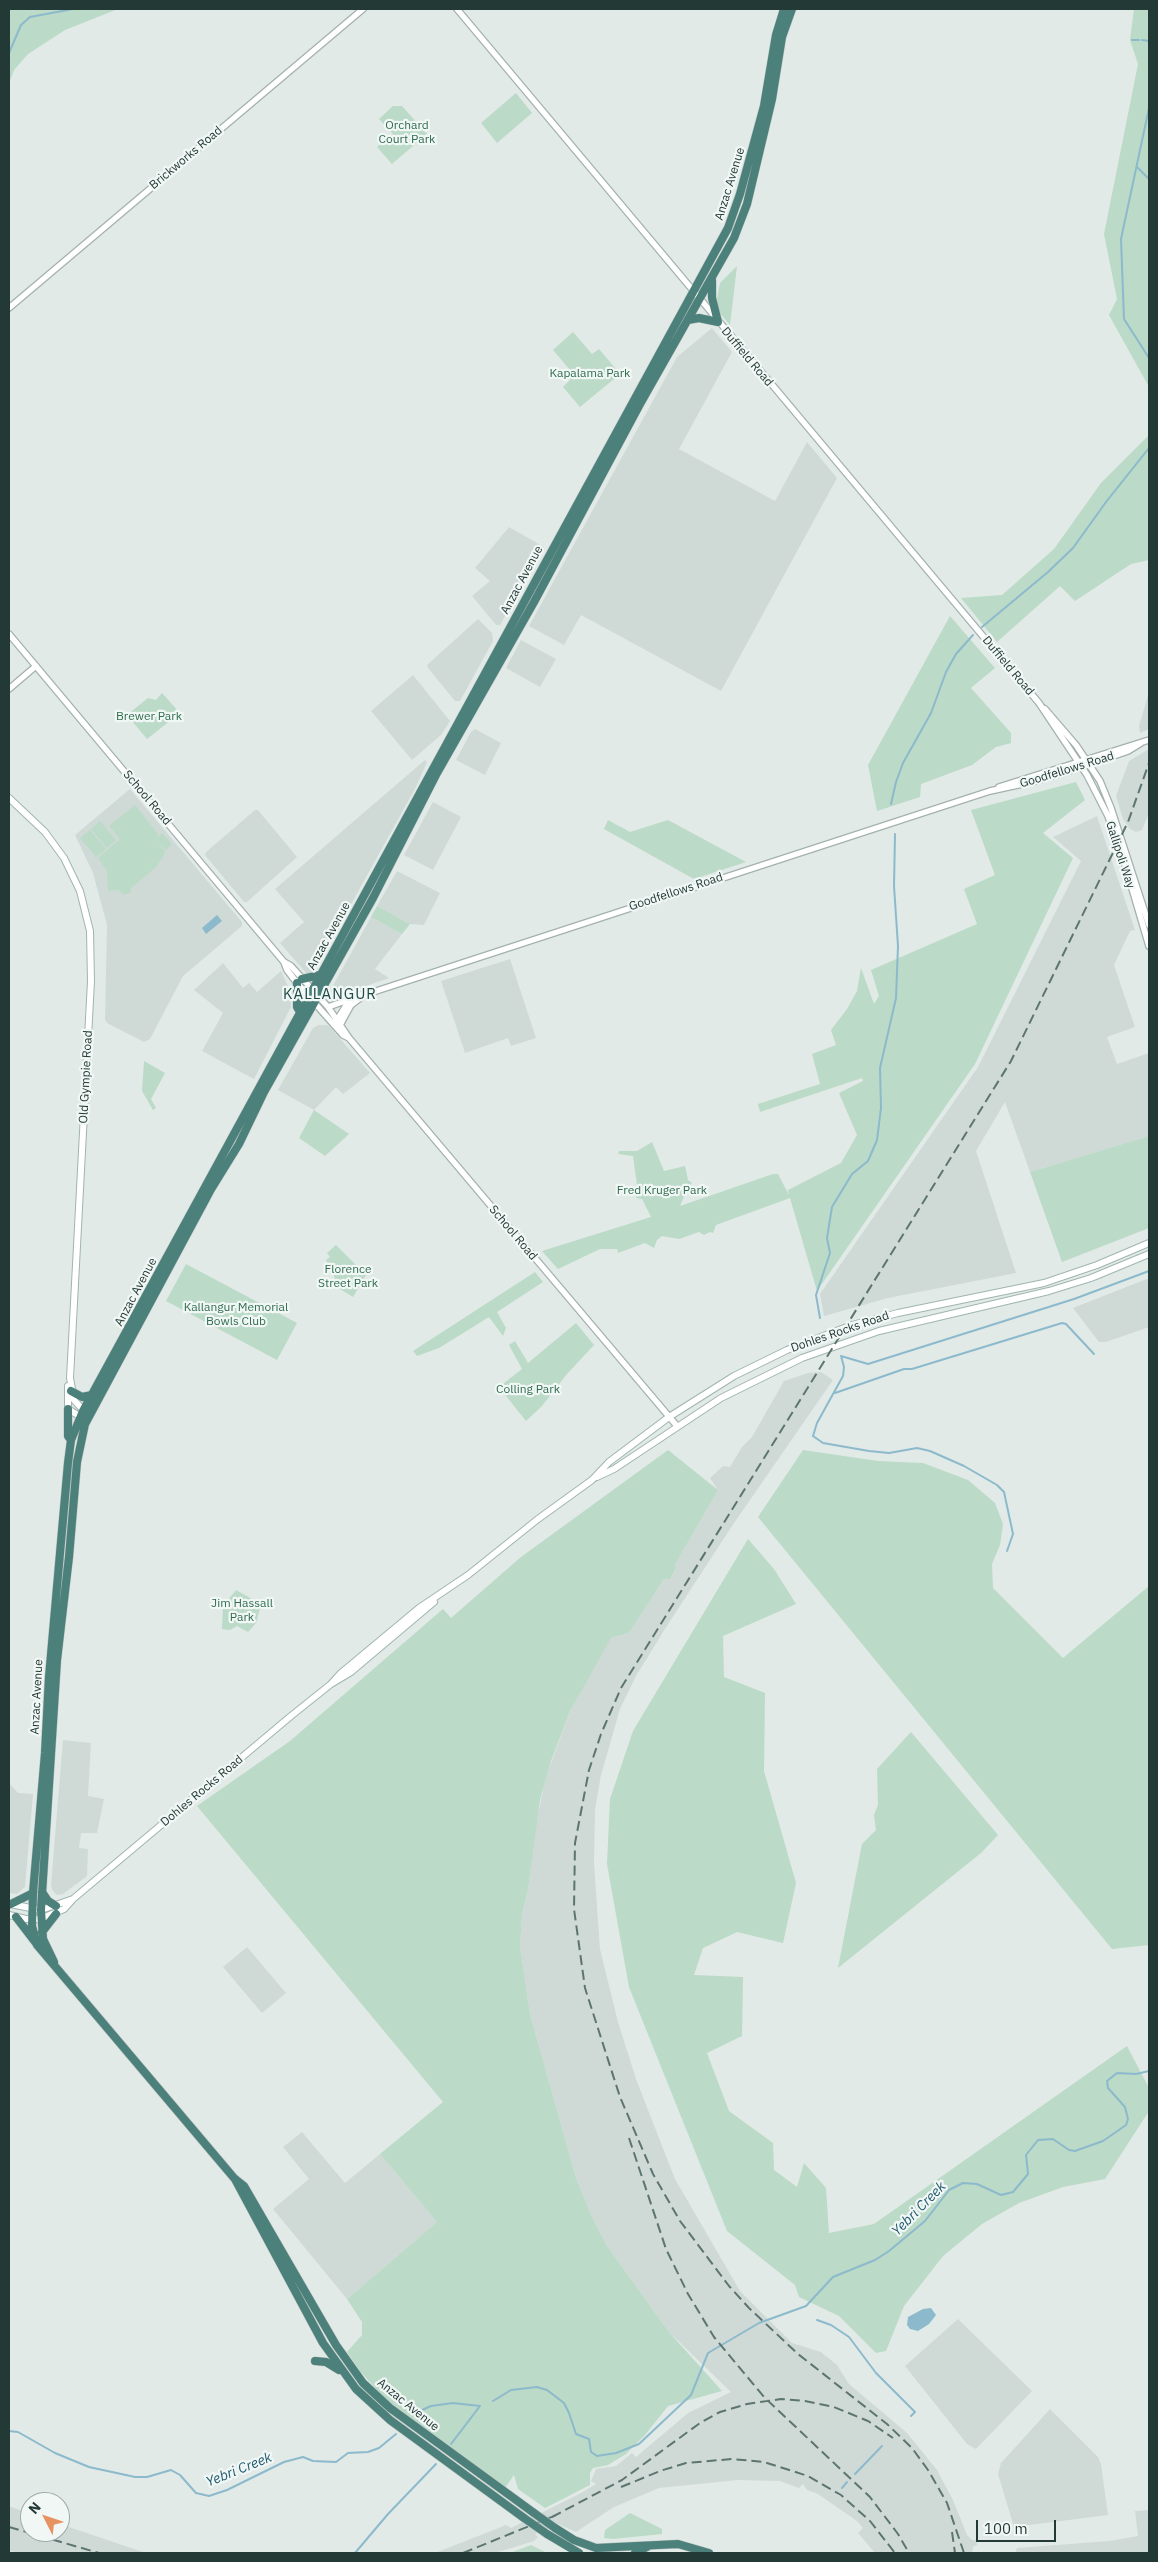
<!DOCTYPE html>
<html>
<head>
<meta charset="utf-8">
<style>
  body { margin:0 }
  #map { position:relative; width:1158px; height:2562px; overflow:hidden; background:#e1eae7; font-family:"IBM Plex Sans",sans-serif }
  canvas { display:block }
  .frame { position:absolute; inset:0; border:10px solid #223936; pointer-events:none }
  .north { position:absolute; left:20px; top:2492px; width:50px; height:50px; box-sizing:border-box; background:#f1f7f5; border:1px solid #9eaba9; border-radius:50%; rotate:311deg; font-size:14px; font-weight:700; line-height:20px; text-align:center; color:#223936 }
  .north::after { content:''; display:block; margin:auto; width:18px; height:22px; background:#e79261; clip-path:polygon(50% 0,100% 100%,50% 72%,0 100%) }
  .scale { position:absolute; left:976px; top:2520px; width:80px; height:22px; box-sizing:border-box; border:2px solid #223936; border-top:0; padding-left:6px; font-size:15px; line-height:18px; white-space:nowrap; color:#223936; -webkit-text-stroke:4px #f1f7f5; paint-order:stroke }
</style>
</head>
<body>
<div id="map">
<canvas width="1158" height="2562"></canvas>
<div class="frame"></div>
<div class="north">N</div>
<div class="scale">100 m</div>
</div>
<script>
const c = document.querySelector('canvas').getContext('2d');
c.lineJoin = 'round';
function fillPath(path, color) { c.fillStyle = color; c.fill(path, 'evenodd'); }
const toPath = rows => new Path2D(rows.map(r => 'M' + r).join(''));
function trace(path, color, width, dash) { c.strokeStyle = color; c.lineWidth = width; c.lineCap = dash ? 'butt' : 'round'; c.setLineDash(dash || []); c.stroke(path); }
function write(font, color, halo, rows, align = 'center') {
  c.font = font + ' "IBM Plex Sans",sans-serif'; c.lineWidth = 4.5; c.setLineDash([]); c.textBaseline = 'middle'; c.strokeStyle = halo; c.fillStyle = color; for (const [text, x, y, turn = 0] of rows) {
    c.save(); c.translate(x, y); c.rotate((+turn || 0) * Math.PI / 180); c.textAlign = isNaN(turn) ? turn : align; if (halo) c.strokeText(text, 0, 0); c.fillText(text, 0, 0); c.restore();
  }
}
fillPath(toPath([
  [712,328,732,352,679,449,775,501,807,442,837,478,721,691,581,615,564,645,529,626,677,357],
  [509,527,544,547,500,625,496,625,472,596,490,581,475,568],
  [478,619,492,633,493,641,460,701,455,701,428,668,427,665],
  [521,640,556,659,540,687,506,668],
  [413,675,450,721,441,735,412,760,371,711],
  [1149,692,1149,729,1140,733,1139,726],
  [475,729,501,743,485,775,456,760,471,732],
  [1149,749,1149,813,1142,830,1136,832,1130,829,1123,819,1116,796,1129,761],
  [425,760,427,762,415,789,314,971,307,974,280,943,304,922,275,889],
  [130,789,242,922,242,926,183,976,150,1039,144,1042,107,1023,105,1019,107,925,93,873,75,835],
  [433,802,461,817,433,870,404,855],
  [255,810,258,810,297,857,247,902,244,902,205,855,206,852],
  [1097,816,1135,930,1130,931,1114,965,1135,1027,1107,1037,1117,1064,1149,1053,1149,1136,1030,1172,1005,1102,976,1151,1016,1273,888,1298,824,1316,820,1294,978,1067,1081,861,1053,837],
  [397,871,440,893,424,925,410,924,377,906],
  [371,917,402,934,375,969,389,978,349,992,334,984],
  [510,959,536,1038,511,1046,508,1038,465,1053,441,981],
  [223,963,243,988,249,983,257,992,281,971,290,991,291,1007,254,1079,202,1051,223,1013,194,990],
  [319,1025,328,1025,370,1073,343,1094,336,1087,314,1110,278,1090,313,1028],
  [1149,1278,1149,1327,1106,1342,1099,1342,1073,1308],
  [821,1372,833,1380,732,1526,665,1629,636,1676,620,1709,601,1775,595,1810,594,1863,600,1949,618,2022,636,2079,675,2179,740,2291,792,2343,821,2352,837,2365,849,2384,907,2433,937,2470,953,2500,967,2535,972,2540,976,2540,977,2545,973,2547,972,2553,875,2553,858,2533,863,2528,857,2521,818,2494,807,2490,803,2484,799,2488,780,2481,738,2480,659,2488,614,2507,576,2532,558,2524,535,2534,538,2537,534,2541,495,2553,435,2553,506,2525,511,2528,581,2493,596,2484,591,2481,596,2469,616,2466,632,2453,636,2457,688,2413,731,2392,669,2332,607,2246,592,2217,576,2178,530,2014,520,1946,522,1915,528,1889,536,1823,546,1777,570,1711,594,1666,611,1638,629,1633,664,1579,670,1579,676,1570,675,1565,718,1490,710,1478,723,1466,730,1467,742,1447,752,1437,784,1381,808,1373],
  [63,1740,91,1743,88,1796,104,1799,97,1833,81,1833,79,1848,88,1849,87,1876,63,1894,57,1895,52,1890,51,1885],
  [9,1783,18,1793,33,1794,25,1887,17,1894,9,1893],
  [247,1947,286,1993,262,2013,223,1967],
  [302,2132,345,2183,380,2154,437,2222,347,2299,273,2209,309,2179,283,2147],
  [958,2319,1032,2391,976,2449,967,2444,905,2366],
  [1050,2409,1098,2457,1101,2464,1108,2515,1014,2527,998,2474,1001,2463],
  [9,2506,30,2514,30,2532,60,2532,60,2524,146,2553,21,2553,9,2551],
  [1149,2510,1149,2553,1015,2553,1017,2548,1109,2541,1138,2536,1135,2511]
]), '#cfdad6');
fillPath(toPath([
  [9,9,118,9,65,30,28,54,14,70,9,83],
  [1134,9,1149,9,1149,387,1109,315,1117,299,1104,234,1138,64,1130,40],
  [516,93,532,113,497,143,481,123],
  [393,106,402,106,427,134,392,164,377,147,393,134,379,119],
  [737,266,730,325,718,311,717,298,720,283],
  [573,332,592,354,599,349,620,374,580,407,563,387,570,380,571,371,553,350],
  [1149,435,1149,560,1131,564,1075,601,1060,586,997,642,961,598,1002,595,1054,549,1101,483],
  [950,616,995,668,971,688,1011,733,1011,743,996,747,972,765,921,784,920,797,877,811,868,765],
  [162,693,180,713,147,739,127,715,148,698,156,700],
  [1076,782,1085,800,1043,833,1073,858,975,1064,817,1291,790,1198,716,1225,713,1233,710,1232,704,1235,699,1232,679,1239,662,1236,657,1240,654,1248,645,1243,618,1253,617,1249,600,1249,558,1269,542,1251,651,1217,642,1199,636,1198,638,1192,633,1156,618,1154,619,1151,637,1151,652,1142,664,1171,685,1166,688,1180,692,1183,688,1187,680,1206,773,1174,778,1174,789,1195,788,1190,841,1163,857,1135,839,1093,863,1081,862,1078,760,1112,758,1104,820,1084,812,1054,836,1045,831,1030,847,1009,857,991,861,968,874,1004,879,996,871,970,977,924,964,889,995,875,971,810],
  [135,805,158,834,155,839,162,833,172,844,166,850,155,839,165,851,164,855,156,867,131,888,131,892,124,895,119,890,108,891,107,871,98,858,120,839,109,826],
  [608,820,630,832,668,820,746,862,694,879,604,829],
  [100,821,116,840,107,848,91,829],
  [90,830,106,849,96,857,80,838],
  [377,906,410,924,402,934,371,917],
  [334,984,349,992,330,998,329,994],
  [144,1061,165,1073,151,1099,156,1108,153,1110,142,1091],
  [314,1110,349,1134,325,1156,299,1138],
  [1149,1136,1149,1228,1062,1262,1030,1172],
  [336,1245,366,1275,353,1297,340,1289,326,1260,330,1257,327,1253],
  [186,1264,297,1323,277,1360,166,1301],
  [535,1272,543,1282,497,1312,506,1328,503,1336,489,1317,439,1348,417,1356,413,1351],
  [576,1323,594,1345,567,1374,542,1406,526,1421,499,1387,522,1369,509,1345,515,1341,528,1363],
  [668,1450,718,1490,675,1565,676,1569,670,1579,664,1579,629,1633,611,1638,570,1711,551,1761,540,1800,528,1889,522,1915,520,1946,530,2014,576,2178,592,2217,607,2246,669,2332,722,2391,668,2406,645,2435,626,2454,608,2465,593,2468,590,2473,590,2485,545,2508,518,2489,514,2475,505,2488,383,2397,360,2371,347,2352,362,2335,362,2322,347,2299,437,2222,380,2154,443,2102,197,1806,290,1741,443,1609,451,1618,521,1557],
  [803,1450,878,1461,923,1463,968,1480,995,1503,1003,1524,1000,1545,992,1564,993,1588,1063,1658,1149,1586,1149,1945,1112,1949,758,1517],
  [748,1539,774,1569,796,1604,723,1636,724,1677,765,1693,764,1771,796,1883,783,1943,737,1932,703,1948,694,1975,743,1977,742,2036,707,2053,729,2111,773,2143,774,2170,797,2187,804,2163,826,2188,829,2233,874,2224,1127,2046,1149,2088,1149,2111,1105,2179,1063,2187,1019,2203,982,2224,943,2256,904,2306,886,2351,876,2353,839,2316,799,2297,795,2285,727,2231,629,1987,607,1864,610,1799,633,1731],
  [236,1590,261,1604,256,1623,248,1632,237,1626,230,1630,222,1629,223,1606],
  [911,1732,998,1835,981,1853,838,1968,862,1844,876,1830,874,1815,878,1805,877,1769],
  [630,2513,662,2529,662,2534,613,2539,604,2538,605,2530],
  [531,2545,547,2553,510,2553]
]), '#bbdac7');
fillPath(toPath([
  [217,915,222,921,206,934,202,928],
  [931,2308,936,2315,929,2324,918,2331,910,2329,907,2325,908,2317,923,2309]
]), '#8cbacc');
trace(toPath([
  [1132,40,1139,40],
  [1142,40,1149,41],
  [9,53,21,25,30,17,73,9],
  [1149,108,1121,239,1124,319,1149,358],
  [1137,167,1149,179],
  [982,627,1048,572,1073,548,1106,502,1149,448],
  [891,804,896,782,903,763,931,713,946,672,956,654,973,635],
  [820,1318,816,1295,830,1253,827,1238,832,1207,852,1174,868,1161,877,1140,881,1108,880,1068,896,998,898,946,894,886,895,834],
  [841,1356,844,1367,843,1376,817,1423,813,1436,823,1443,869,1451,889,1453,917,1448,930,1451,964,1466,997,1485,1004,1492,1013,1534,1007,1551],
  [841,1356,868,1364,1074,1299,1149,1271],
  [835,1393,904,1369,912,1369,1062,1323,1066,1324,1094,1354],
  [817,2320,831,2325,849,2337,876,2373,915,2412,911,2416],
  [493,2401,511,2390,537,2387,547,2390,564,2403,569,2413,576,2434,589,2439,591,2452,597,2456,616,2453,639,2444,691,2395,708,2353,759,2323,806,2306,833,2277,875,2260,889,2251,925,2221,949,2190,963,2183,977,2184,1001,2195,1013,2192,1028,2174,1026,2155,1038,2140,1053,2139,1069,2150,1075,2151,1103,2141,1126,2125,1128,2119,1125,2107,1108,2088,1107,2081,1117,2073,1136,2074,1149,2071],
  [413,2414,431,2406,453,2403,480,2406],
  [9,2431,18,2432,55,2453,89,2467,135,2477,147,2477,171,2470,180,2475,196,2493,209,2496,227,2490,284,2462,303,2457,313,2461,336,2462,348,2453,368,2452,379,2448,396,2434],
  [451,2444,480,2406],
  [855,2474,882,2446],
  [842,2488,847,2482],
  [355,2553,388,2514,436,2464]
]), '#8cbacc', 2);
const tertiary = toPath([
  [457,9,1039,703,1087,775,1108,816,1121,851,1149,946],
  [9,308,363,9],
  [9,634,284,962,291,966,328,1007,349,1038,677,1426],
  [9,689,36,666],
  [1045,709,1076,745,1100,781,1111,808,1149,925],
  [999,787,1149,740],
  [284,962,287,970,297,983,343,1035,349,1038],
  [328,1007,351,999],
  [334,1025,347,1004,356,996,367,994,990,791,1036,781,1082,767,1128,751,1141,743],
  [340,1025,351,1005,364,995]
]);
const secondary = toPath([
  [9,798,45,832,64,858,80,891,90,931,91,981,70,1378,74,1400,86,1413],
  [68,1386,68,1409,84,1419],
  [597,1477,614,1469,721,1398,802,1358,879,1331,1049,1291,1091,1278,1149,1254],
  [331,1684,341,1673,419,1608,468,1575,538,1519,592,1480,609,1462,669,1417,734,1376,787,1350,852,1325,898,1313,1044,1283,1097,1265,1149,1243],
  [10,1904,41,1910,73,1899],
  [9,1915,26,1919,40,1919,64,1909,73,1899,291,1716,331,1684,351,1672,434,1602]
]);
const trunk = toPath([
  [688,320,699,318,718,322,712,298,712,280],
  [302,979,320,975],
  [297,983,297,1007,300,1012],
  [71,1391,82,1397,92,1395],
  [68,1409,68,1436,71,1440],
  [42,1892,48,1901,56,1906],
  [11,1904,33,1893],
  [16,1917,36,1943],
  [42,1932,56,1914],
  [54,1962,43,1939,41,1910,57,1660,69,1557,77,1462,85,1424,210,1191,239,1144,264,1092,373,898,437,773,534,602,640,404,734,238,747,204,772,99,782,37,792,9],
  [235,2179,323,2343,356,2389,390,2420,524,2518],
  [315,2361,326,2362,339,2370],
  [534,2513,390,2408,363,2383,336,2345,244,2186,234,2178,37,1945,32,1926,33,1893,45,1753,49,1677,68,1463,71,1440,83,1411,728,228,740,194,764,106,776,35,784,9],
  [555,2528,574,2540,596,2548,678,2544,709,2553],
  [547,2534,579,2553],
  [635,2553,649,2546]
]);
trace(tertiary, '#a4b1ae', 8);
trace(secondary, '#a0b5b0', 8);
trace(trunk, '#bdc4c3', 9);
trace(tertiary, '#fff', 5.5);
trace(secondary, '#fff', 6);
trace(trunk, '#4c807a', 8);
trace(toPath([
  [629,2138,666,2249,688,2294,714,2337,764,2397,870,2497,898,2534,909,2553],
  [621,2487,660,2471,686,2463,732,2459,764,2462,808,2476,841,2495,870,2521,895,2553],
  [552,2517,622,2480,700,2423,720,2412,747,2404,781,2399,805,2401,834,2407,868,2421,893,2438],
  [9,2527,99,2553],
  [952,2532,955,2553],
  [463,2553,559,2514],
  [964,2553,947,2503,928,2470,912,2448,887,2424,798,2354,749,2308,729,2286,680,2221,653,2174,620,2097,585,1988,574,1909,575,1843,589,1770,601,1734,621,1688,1011,1061,1128,822,1149,763]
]), '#5d7571', 2, [10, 5]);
const trunkBridge = toPath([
  [534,2513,555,2528],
  [524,2518,547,2534]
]);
trace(trunkBridge, '#bdc4c3', 9, []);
trace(trunkBridge, '#4c807a', 8);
write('12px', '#306d4f', '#f1f7f5', [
  ["Orchard",407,126],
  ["Court Park",407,140],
  ["Kapalama Park",590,374],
  ["Brewer Park",149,717],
  ["Fred Kruger Park",662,1191],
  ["Florence",348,1270],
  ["Street Park",348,1284],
  ["Kallangur Memorial",236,1308],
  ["Bowls Club",236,1322],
  ["Colling Park",528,1390],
  ["Jim Hassall",242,1604],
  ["Park",242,1618]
]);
write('12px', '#223936', '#f1f7f5', [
  ["Brickworks Road",186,158,-40],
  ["Anzac Avenue",730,184,-73],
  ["Duffield Road",747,357,50],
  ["Anzac Avenue",522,580,-62],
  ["Duffield Road",1008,666,50],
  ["Goodfellows Road",1067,770,-17],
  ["School Road",147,798,50],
  ["Gallipoli Way",1120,855,72],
  ["Goodfellows Road",676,892,-18],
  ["Anzac Avenue",329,936,-61],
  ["Old Gympie Road",86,1077,-87],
  ["School Road",513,1233,50],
  ["Anzac Avenue",136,1292,-62],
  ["Dohles Rocks Road",840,1332,-19],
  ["Anzac Avenue",37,1697,-87],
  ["Dohles Rocks Road",202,1791,-40],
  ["Anzac Avenue",408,2405,39]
]);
write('italic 14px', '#215a71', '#f1f7f5', [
  ["Yebri Creek",919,2209,-45],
  ["Yebri Creek",239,2470,-22]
]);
c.letterSpacing = '1px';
write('15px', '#204a45', '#f1f7f5', [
  ["KALLANGUR",330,995]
]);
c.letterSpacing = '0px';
</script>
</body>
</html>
